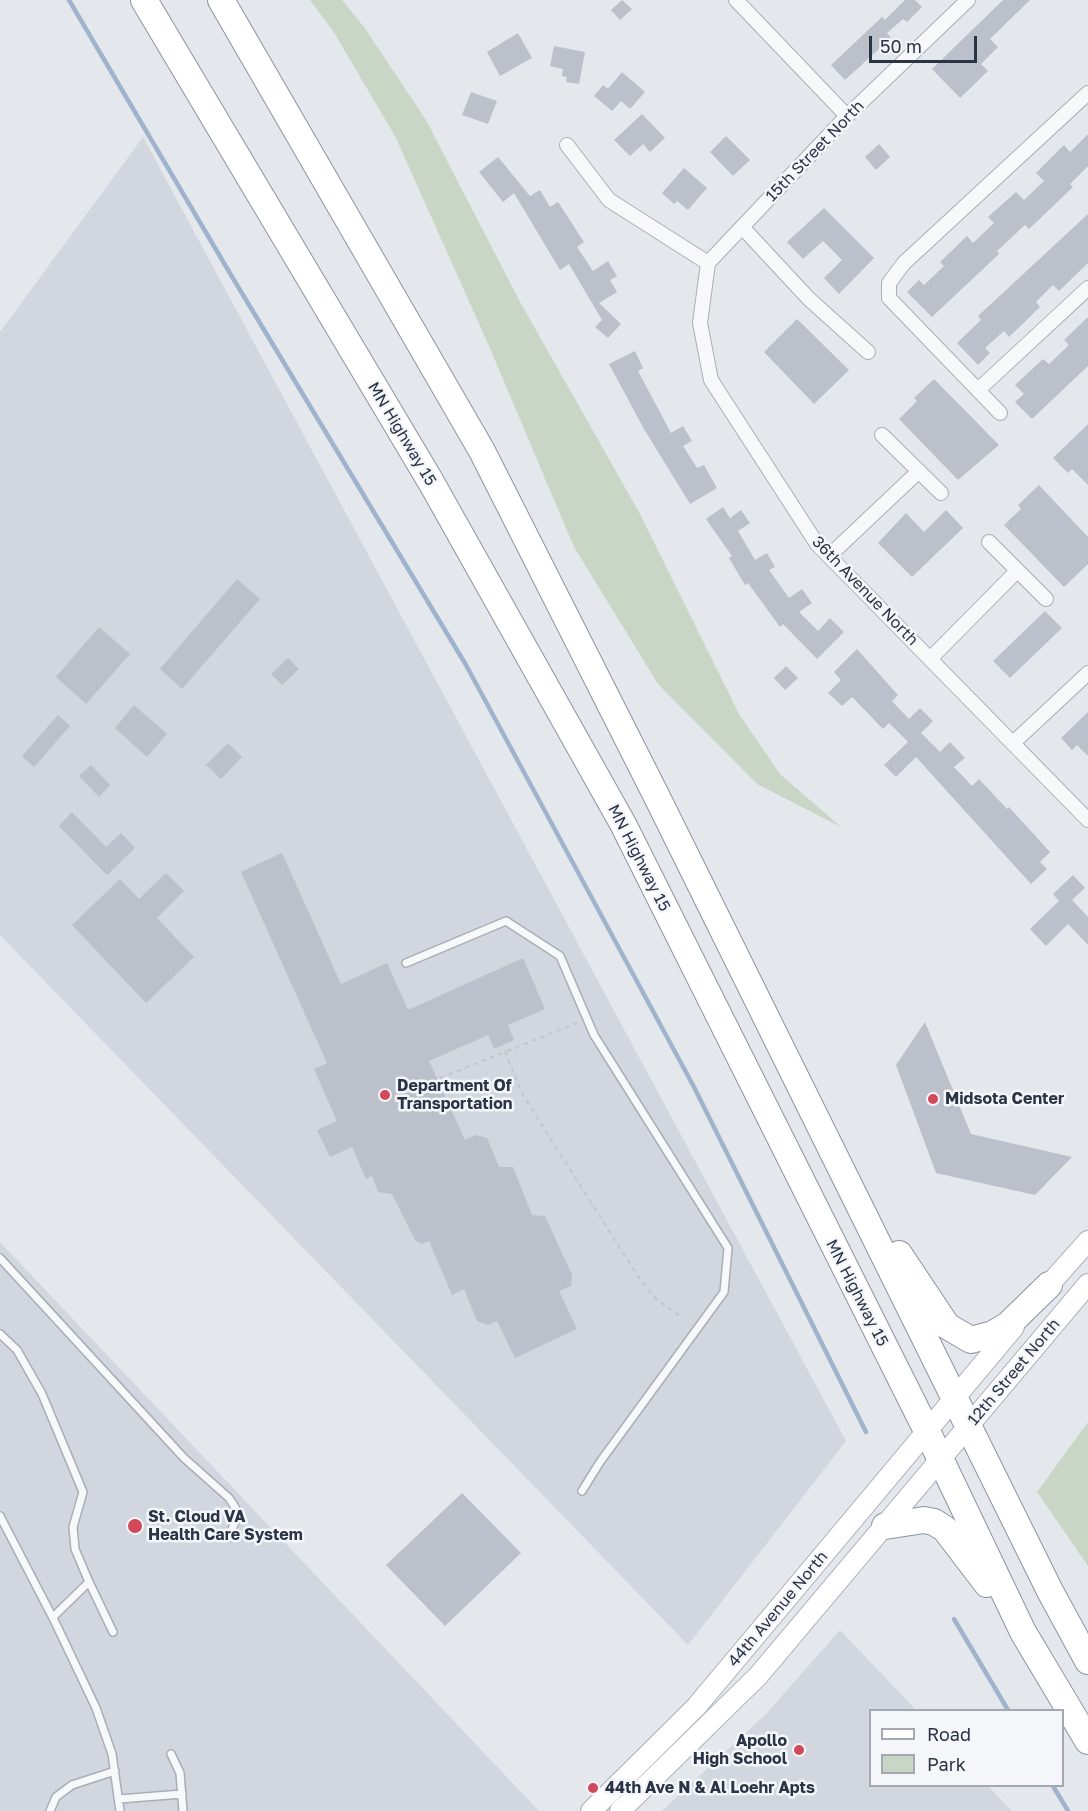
<!DOCTYPE html>
<html>
<head>
<meta charset="utf-8">
<style>
  body { margin:0 }
  #map { position:relative; width:1088px; height:1811px; overflow:hidden; background:#e4e7ec; font-family:"Golos Text",sans-serif }
  canvas { display:block }
  .legend { position:absolute; left:869px; top:1709px; width:195px; height:78px; box-sizing:border-box; background:#f4f6f9; border:2px solid #a4a8b1; margin:0; padding:8px 10px; list-style:none; font-size:18px; color:#2b3445 }
  .legend li { display:flex; align-items:center; gap:12px; height:30px }
  .legend b { width:30px; border:2px solid #a4a8b1 }
  .scale { position:absolute; left:869px; top:36px; width:108px; height:27px; box-sizing:border-box; border:3px solid #2b3445; border-top:0; padding-left:8px; font-size:18px; line-height:21px; white-space:nowrap; color:#2b3445; -webkit-text-stroke:4px #f4f6f9; paint-order:stroke }
</style>
</head>
<body>
<div id="map">
<canvas width="1088" height="1811"></canvas>
<ul class="legend">
<li><b style="height:8px;background:#fff"></b>Road</li>
<li><b style="height:16px;background:#c9d6c5"></b>Park</li>
</ul>
<div class="scale">50 m</div>
</div>
<script>
const c = document.querySelector('canvas').getContext('2d');
c.lineJoin = 'round';
function fillPath(path, color) { c.fillStyle = color; c.fill(path, 'evenodd'); }
const toPath = rows => new Path2D(rows.map(r => 'M' + r).join(''));
function trace(path, color, width, dash) { c.strokeStyle = color; c.lineWidth = width; c.lineCap = dash ? 'butt' : 'round'; c.setLineDash(dash || []); c.stroke(path); }
function write(font, color, halo, rows, align = 'center') {
  c.font = font + ' "Golos Text",sans-serif'; c.lineWidth = 5; c.setLineDash([]); c.textBaseline = 'middle'; c.strokeStyle = halo; c.fillStyle = color; for (const [text, x, y, turn = 0] of rows) {
    c.save(); c.translate(x, y); c.rotate((+turn || 0) * Math.PI / 180); c.textAlign = isNaN(turn) ? turn : align; if (halo) c.strokeText(text, 0, 0); c.fillText(text, 0, 0); c.restore();
  }
}
fillPath(toPath([
  [143,137,846,1441,688,1645,0,935,0,332],
  [0,1242,539,1811,0,1811],
  [840,1630,916,1710,870,1710,870,1786,988,1786,1012,1811,662,1811,766,1714]
]), '#d2d6de');
fillPath(toPath([
  [310,0,342,0,364,27,426,120,519,300,640,514,739,714,780,774,841,827,757,784,658,684,574,547,489,346,396,138,335,34],
  [1088,1422,1088,1566,1037,1492]
]), '#c9d6c5');
trace(toPath([
  [69,0,231,275,466,665,694,1087,866,1432],
  [954,1619,1008,1710],
  [1053,1786,1068,1811]
]), '#9fb4cc', 4.5);
fillPath(toPath([
  [622,0,632,9,620,20,611,10],
  [905,0,915,0,922,7,907,22,903,19,887,33,891,38,845,80,831,65,882,17,885,20],
  [1003,0,1030,0,990,39,998,47,981,64,988,71,960,98,932,69],
  [518,33,532,58,500,76,487,52],
  [554,46,585,52,579,84,566,82,567,77,562,76,563,69,550,66],
  [622,72,645,92,630,109,621,101,612,111,594,96,603,85,608,89],
  [471,92,497,101,488,124,462,115],
  [642,114,665,138,650,152,643,144,630,156,614,140],
  [1088,134,1088,166,1070,184,1073,187,1029,229,1025,225,997,251,999,254,932,317,907,292,919,280,924,285,944,266,940,262,967,236,973,243,994,223,988,217,1016,192,1024,200,1044,181,1036,173,1064,145,1070,152],
  [726,136,750,160,733,176,710,152],
  [879,144,890,157,876,170,865,157],
  [498,157,530,196,540,190,550,207,558,202,584,242,577,247,593,271,608,261,617,276,610,280,617,292,599,303,621,324,608,338,595,327,602,320,569,264,560,270,514,193,503,202,479,172],
  [684,168,707,188,688,210,677,201,674,204,662,193],
  [824,208,874,258,839,294,824,278,842,260,823,241,803,259,787,242],
  [1088,214,1088,263,1059,291,1053,285,1036,302,1040,307,1009,337,1004,331,985,348,990,353,978,365,957,343,981,320,978,316],
  [1088,317,1088,366,1032,419,1015,402,1024,394,1015,385,1043,359,1049,364,1069,345,1064,340],
  [797,319,849,370,814,404,764,352],
  [635,351,643,368,638,371,671,433,683,426,692,441,683,446,697,468,704,465,717,488,690,504,644,429,609,364],
  [934,379,999,445,958,480,899,419,917,401,914,398],
  [1088,424,1088,485,1072,469,1068,473,1053,458],
  [1039,485,1088,537,1088,564,1064,587,1004,525,1021,509,1018,505],
  [723,507,730,518,741,510,750,523,738,531,755,560,767,553,775,567,769,570,789,598,802,589,812,603,799,612,818,631,830,618,844,632,817,659,783,624,780,627,748,583,745,585,729,558,732,556,706,519],
  [946,510,963,528,912,577,878,543,906,513,924,532],
  [237,579,260,599,182,689,160,669],
  [1045,611,1062,628,1010,678,993,661],
  [99,627,130,654,86,704,56,677],
  [857,649,898,695,892,701,909,719,920,708,933,721,921,733,940,752,950,742,965,758,954,767,972,786,979,779,1007,809,1009,807,1050,852,1040,862,1047,869,1031,884,916,757,896,777,884,765,908,742,889,723,883,729,852,697,842,706,828,693,841,680,834,672],
  [288,658,299,669,282,685,271,674],
  [786,666,798,678,785,690,774,678],
  [134,705,167,734,147,757,115,728],
  [1088,712,1088,756,1077,745,1072,750,1061,738],
  [58,715,70,726,34,767,22,756],
  [228,743,242,757,221,779,206,765],
  [91,765,110,785,99,797,79,776],
  [72,812,106,847,121,833,135,848,107,875,59,826],
  [282,853,341,984,387,963,408,1010,523,958,545,1009,508,1025,514,1040,494,1049,488,1035,429,1061,465,1140,476,1135,487,1138,499,1167,513,1167,532,1215,545,1216,572,1275,571,1286,559,1291,577,1329,515,1358,497,1321,488,1325,477,1321,464,1289,452,1295,429,1241,422,1244,415,1240,392,1194,378,1192,372,1176,366,1179,352,1147,330,1157,317,1130,337,1121,314,1069,327,1063,241,872],
  [166,873,184,891,157,918,194,957,146,1003,72,925,120,879,139,899],
  [1073,875,1085,888,1072,900,1088,917,1088,945,1068,924,1046,946,1030,929,1059,901,1053,894],
  [925,1022,971,1134,1072,1157,1035,1195,936,1173,896,1065],
  [462,1493,521,1553,445,1626,386,1565]
]), '#bbc0ca');
const lane = toPath([
  [406,963,506,921,560,956,594,1035,728,1248,724,1292,600,1462,582,1491],
  [0,1258,184,1458,229,1498,235,1507,237,1518,228,1538],
  [0,1334,17,1350,42,1394,83,1492,73,1527,75,1549,89,1582,53,1617],
  [0,1516,55,1622,96,1708,112,1754,120,1811],
  [89,1582,113,1632],
  [171,1754,180,1773,183,1811],
  [119,1799,182,1794],
  [50,1811,56,1797,72,1785,115,1771]
]);
const street = toPath([
  [736,0,847,116],
  [968,0,847,116,708,263,700,323,711,380,817,544,1088,820],
  [567,145,609,200,708,263],
  [742,227,809,299,868,352],
  [978,390,1088,288],
  [1000,413,889,298,889,283,904,263,1088,93],
  [882,435,941,493],
  [989,542,1046,599],
  [829,556,919,471],
  [930,659,1017,571],
  [1013,743,1088,673]
]);
const secondary = toPath([
  [1040,1295,1088,1241],
  [591,1811,696,1707,1014,1327],
  [620,1811,758,1676,1088,1284]
]);
const highway = toPath([
  [144,0,431,482,623,824,927,1431,1023,1632,1088,1741],
  [221,0,482,451,657,797,1050,1591,1088,1661],
  [899,1254,947,1326,971,1340,993,1334,1008,1325,1049,1285],
  [885,1526,924,1520,934,1522,945,1529,987,1584]
]);
trace(lane, '#a9aeb7', 10);
trace(street, '#a9aeb7', 16);
trace(secondary, '#a9aeb7', 22);
trace(highway, '#8b94a3', 28);
trace(toPath([
  [505,1051,521,1092,641,1281,656,1299,683,1318],
  [440,1078,577,1023]
]), '#c2c5cb', 2, [4.5, 4.5]);
trace(lane, '#f7f8fa', 7);
trace(street, '#f7f8fa', 14);
trace(secondary, '#fff', 20);
trace(highway, '#fff', 26);
for (const [x, y, r, color] of [
  [385,1095,6,"#d1495b"],
  [933,1099,6,"#d1495b"],
  [135,1526,8,"#d1495b"],
  [799,1750,6,"#d1495b"],
  [593,1788,6,"#d1495b"]
]) { const dot = new Path2D(); dot.arc(x, y, r, 0, 2 * Math.PI); c.fillStyle = color; c.fill(dot); trace(dot, '#f4f6f9', 2); }
write('16px', '#2b3445', '#f4f6f9', [
  ["15th Street North",815,151,-46],
  ["MN Highway 15",402,434,59],
  ["36th Avenue North",865,591,46],
  ["MN Highway 15",639,858,63],
  ["MN Highway 15",857,1293,63],
  ["12th Street North",1014,1372,-50],
  ["44th Avenue North",778,1609,-50]
]);
write('bold 16px', '#2b3445', '#f4f6f9', [
  ["Department Of",397,1086],
  ["Transportation",397,1104],
  ["Midsota Center",945,1099],
  ["St. Cloud VA",148,1517],
  ["Health Care System",148,1535],
  ["Apollo",787,1741,"right"],
  ["High School",787,1759,"right"],
  ["44th Ave N & Al Loehr Apts",605,1788]
], 'left');
</script>
</body>
</html>
